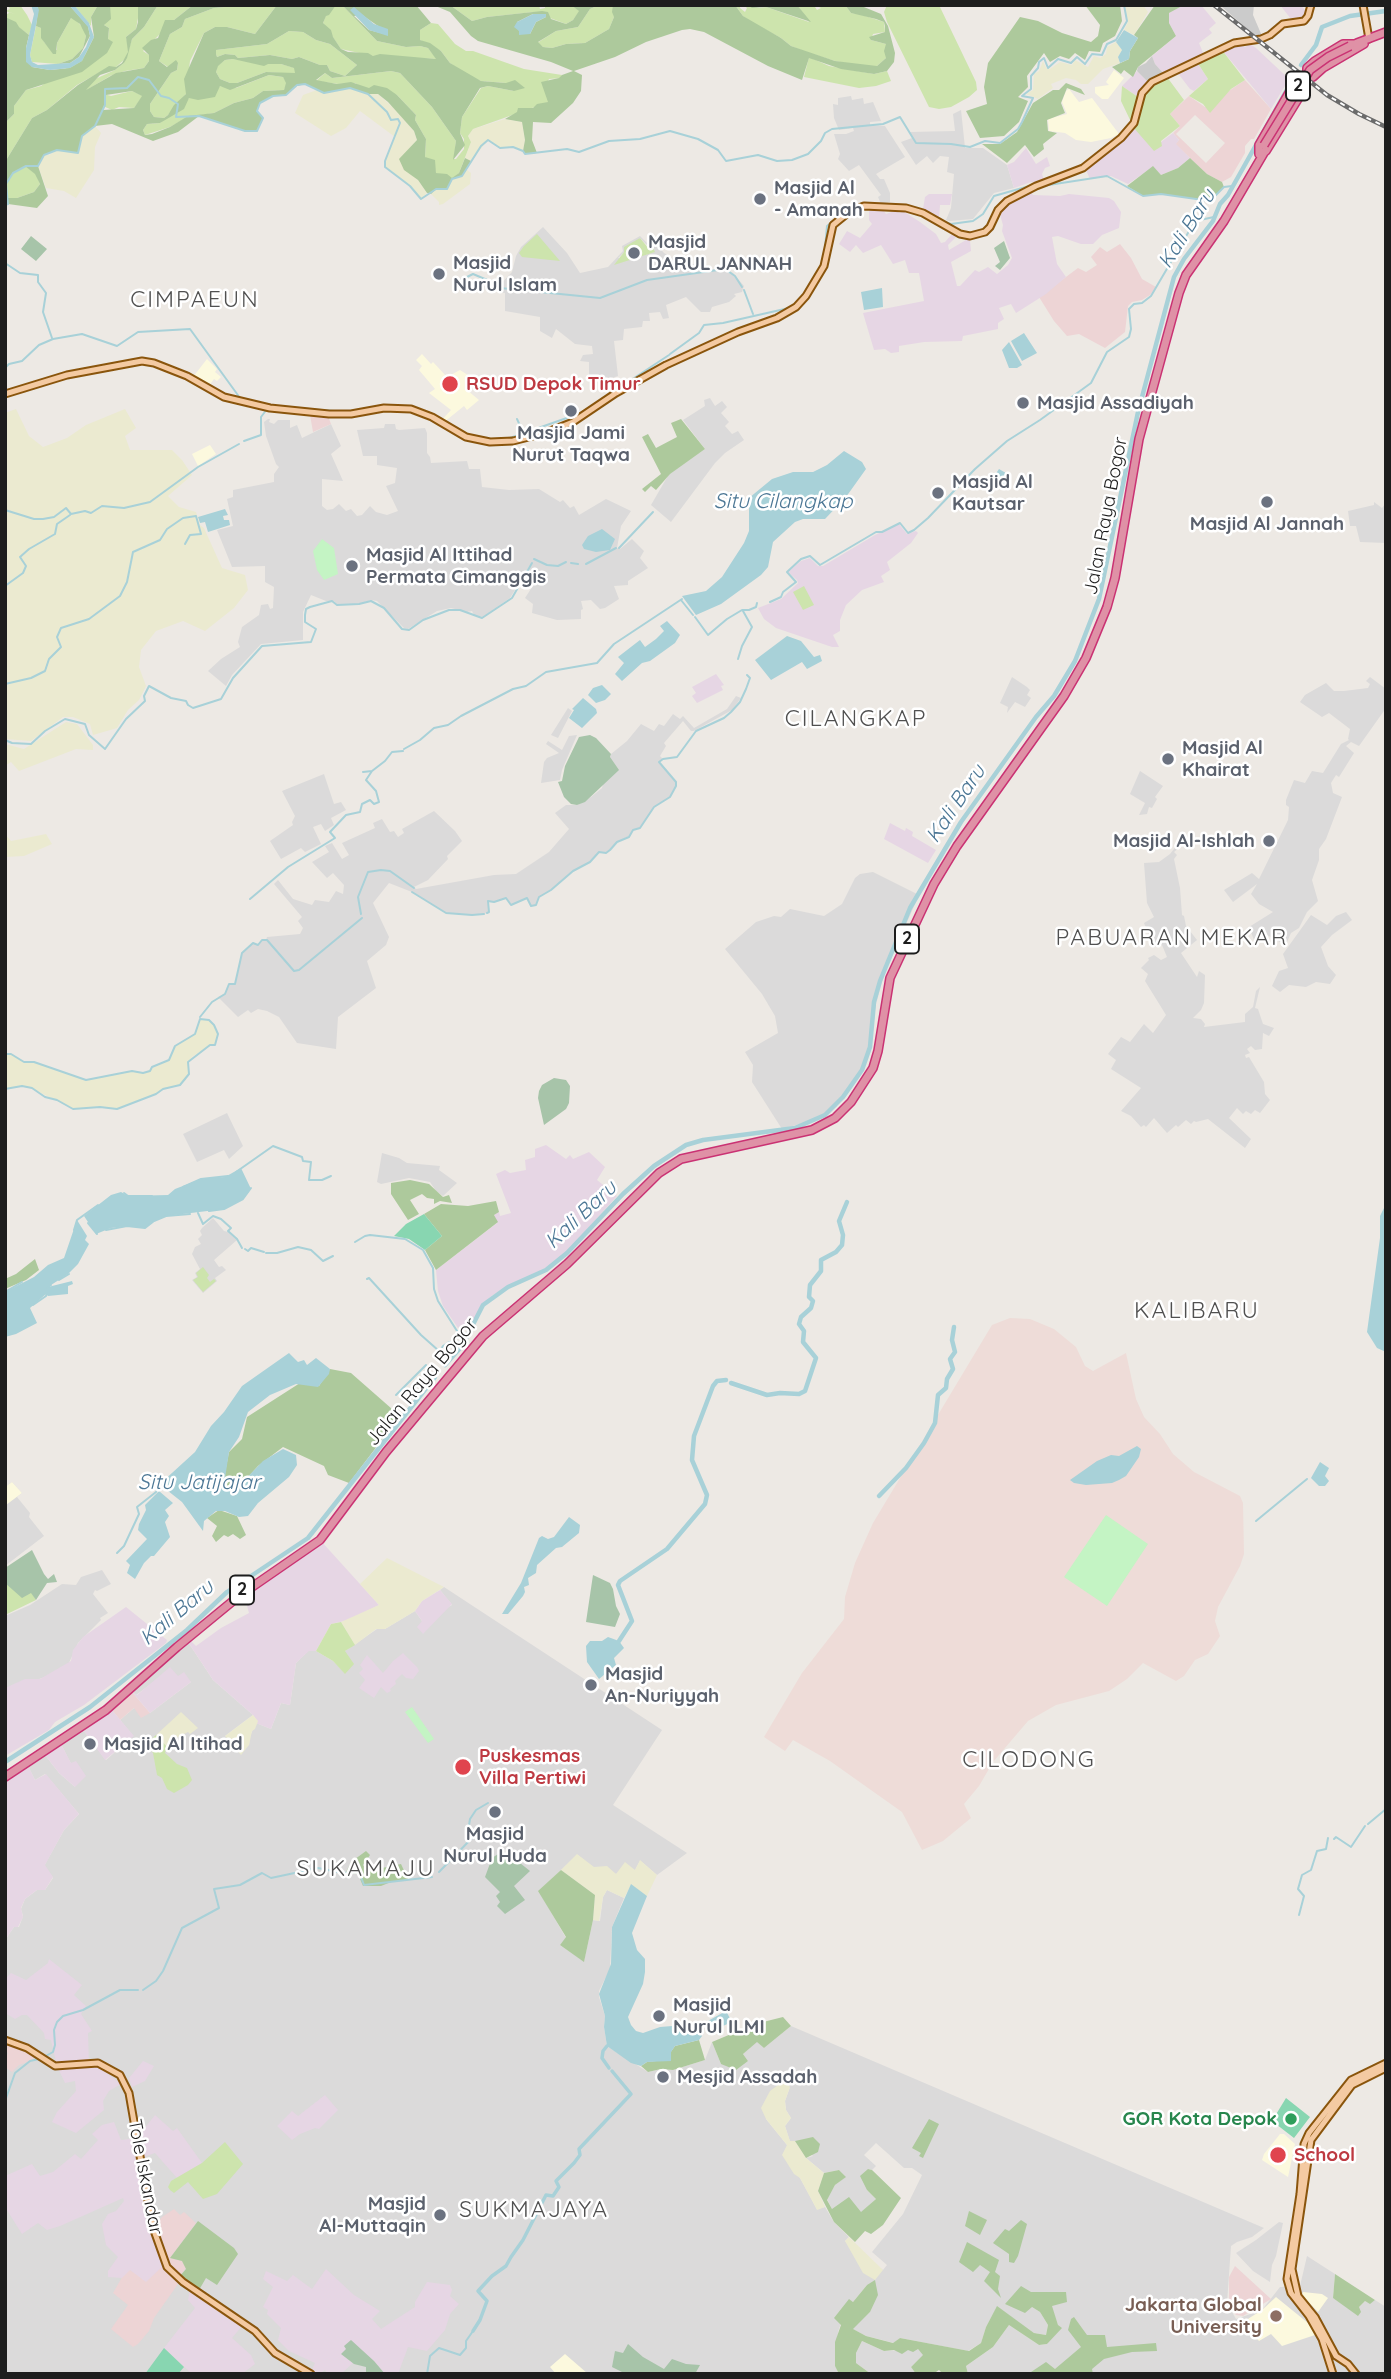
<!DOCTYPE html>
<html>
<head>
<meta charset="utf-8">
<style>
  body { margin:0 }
  #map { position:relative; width:1391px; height:2379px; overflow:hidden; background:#ede9e4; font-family:Quicksand,sans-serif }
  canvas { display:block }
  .frame { position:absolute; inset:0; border:7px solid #1d1d1d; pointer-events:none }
</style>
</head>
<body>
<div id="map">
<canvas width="1391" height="2379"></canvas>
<div class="frame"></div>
</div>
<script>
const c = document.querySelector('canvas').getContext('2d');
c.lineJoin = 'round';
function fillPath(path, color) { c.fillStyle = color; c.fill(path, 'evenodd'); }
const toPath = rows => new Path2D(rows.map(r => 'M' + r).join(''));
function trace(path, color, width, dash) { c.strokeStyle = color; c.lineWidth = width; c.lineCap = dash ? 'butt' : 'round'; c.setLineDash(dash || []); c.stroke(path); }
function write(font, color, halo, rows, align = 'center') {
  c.font = font + ' Quicksand,sans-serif'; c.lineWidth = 5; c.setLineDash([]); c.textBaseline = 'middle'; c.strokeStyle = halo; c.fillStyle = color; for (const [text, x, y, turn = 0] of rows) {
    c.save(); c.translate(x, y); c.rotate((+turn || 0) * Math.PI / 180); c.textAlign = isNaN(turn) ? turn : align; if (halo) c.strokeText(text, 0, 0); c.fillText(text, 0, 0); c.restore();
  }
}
fillPath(toPath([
  [851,96,852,100,863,98,864,104,873,102,881,121,870,122,870,125,885,126,905,157,876,174,880,179,884,179,890,193,890,202,881,204,878,197,881,195,859,165,849,171,838,159,840,154,834,134,846,134,854,131,853,128,839,130,834,118,833,104,838,105,838,98],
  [961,110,965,148,983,148,1007,165,1014,188,994,193,973,219,949,221,946,220,951,208,954,174,947,172,949,157,940,156,933,163,927,156,916,165,901,142,912,138,910,132,955,131,953,114],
  [543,227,567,253,580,273,608,267,623,251,622,246,640,236,650,246,656,244,664,253,684,264,701,264,708,265,711,269,725,269,733,273,744,286,742,292,734,294,736,296,729,302,712,307,710,312,701,312,686,297,666,305,669,318,663,319,660,312,649,313,650,321,643,321,642,327,624,329,623,340,614,341,618,376,606,380,605,377,589,377,589,362,580,361,583,355,593,354,592,346,575,344,556,329,552,338,540,331,540,317,505,311,505,293,499,292,498,287,512,272,516,256,521,247],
  [640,238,654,252,634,258,618,258],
  [710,398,715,406,722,401,727,407,721,413,729,422,725,426,732,434,738,431,744,440,725,453,715,463,671,522,651,505,669,474,705,449,683,420,705,406,704,400],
  [268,419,270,419,269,422,274,424,278,420,290,420,290,428,297,425,302,438,331,424,341,446,331,454,343,481,322,479,322,506,327,510,333,509,339,504,346,511,351,509,357,516,362,515,370,506,376,512,387,515,398,511,386,486,395,483,397,468,377,465,377,456,363,456,357,430,384,428,385,424,395,424,396,429,399,430,425,428,427,433,427,453,430,457,431,463,467,461,469,469,480,469,482,487,509,490,539,489,560,502,563,500,570,508,574,506,579,515,606,499,631,511,621,526,617,548,620,549,632,539,644,551,640,558,648,568,628,581,628,585,614,586,619,599,605,608,600,609,591,600,581,601,583,609,581,610,581,619,557,620,532,613,533,604,525,598,536,581,527,573,529,567,510,598,483,617,474,615,472,611,467,612,451,608,437,611,408,629,404,628,377,601,371,600,359,604,337,604,334,601,326,601,311,595,303,612,303,640,261,644,232,675,226,686,208,671,221,659,240,647,238,642,242,627,259,615,261,605,268,604,270,609,273,608,274,587,265,582,265,566,232,567,217,530,233,526,227,499,233,497,233,490,274,482,274,474,279,467,276,464,266,436,264,422],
  [1374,502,1382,508,1386,503,1386,543,1360,542,1356,526,1350,526,1348,511,1374,505],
  [1012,677,1027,687,1030,690,1027,695,1031,698,1025,707,1015,702,1007,713,1008,707,1000,703],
  [1370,677,1386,689,1386,708,1359,746,1351,742,1346,746,1354,753,1339,777,1336,775,1331,783,1333,793,1342,797,1326,839,1319,849,1319,860,1312,880,1318,901,1307,912,1299,928,1291,933,1287,942,1280,942,1265,934,1254,940,1249,927,1273,912,1259,904,1251,894,1257,884,1233,902,1224,890,1252,873,1259,879,1288,820,1289,807,1286,805,1286,800,1294,780,1305,783,1312,771,1323,773,1341,744,1349,740,1348,739,1350,729,1329,713,1322,717,1300,702,1305,695,1326,683,1334,691,1344,691,1368,688,1370,684,1366,681],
  [736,696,741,698,732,710,694,731,691,731,683,721,664,743,666,746,660,756,663,759,659,762,676,782,676,786,670,797,654,807,640,828,633,830,629,836,617,842,610,850,606,853,599,852,590,862,573,871,551,890,539,897,536,905,531,906,527,898,511,905,505,898,494,902,488,901,489,912,484,914,472,915,446,913,412,892,389,883,373,903,389,937,386,945,367,961,376,988,338,1017,336,1049,297,1043,279,1017,267,1011,258,1009,251,1013,248,1010,238,1017,218,997,225,993,229,984,235,983,242,953,253,943,258,945,262,940,266,940,267,937,300,934,303,928,298,921,302,917,274,884,278,880,293,899,312,905,315,900,329,902,336,891,343,894,344,885,333,873,327,878,312,862,329,852,325,846,332,843,342,859,349,855,342,843,375,828,373,823,382,819,390,832,394,831,398,837,404,833,402,829,434,811,455,831,462,841,447,856,448,859,428,880,414,887,416,889,494,875,516,874,549,852,569,829,555,813,566,805,577,805,591,797,602,788,611,754,627,741,641,724,654,731,659,724,664,726,673,714,680,719,683,716,694,728,727,709],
  [568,708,572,711,558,738,551,735],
  [577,735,562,770,560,780,541,783,544,762,547,758,559,753,546,744,548,741,562,750,569,736],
  [1140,771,1163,786,1155,797,1157,799,1152,808,1149,807,1147,814,1139,815,1145,803,1130,794],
  [324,774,334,804,341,802,346,810,331,818,334,825,325,831,321,824,313,827,321,844,305,852,301,848,281,859,270,841,293,825,292,822,295,816,282,791],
  [1178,844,1181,846,1174,852,1177,855,1174,859,1180,888,1182,915,1184,916,1186,926,1197,940,1181,953,1197,977,1199,971,1205,975,1204,1003,1201,1010,1193,1018,1201,1019,1205,1024,1204,1027,1245,1022,1245,1014,1253,1007,1256,991,1260,987,1255,1008,1258,1009,1263,1024,1274,1028,1269,1036,1263,1033,1262,1049,1255,1050,1251,1046,1247,1049,1250,1053,1245,1055,1246,1058,1249,1057,1264,1082,1265,1094,1270,1100,1260,1113,1255,1110,1251,1114,1246,1111,1243,1114,1237,1108,1229,1118,1251,1139,1245,1148,1208,1119,1196,1122,1194,1121,1191,1124,1186,1120,1178,1127,1176,1125,1167,1133,1154,1118,1146,1127,1144,1125,1141,1127,1131,1116,1121,1111,1141,1088,1111,1069,1116,1060,1108,1054,1121,1037,1130,1042,1144,1024,1153,1033,1166,1015,1145,981,1148,974,1141,968,1149,960,1148,958,1154,955,1161,960,1167,957,1162,945,1154,947,1144,923,1154,917,1147,903,1144,863,1159,862,1170,854],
  [873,872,919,895,885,972,876,1004,870,1050,863,1069,836,1107,818,1119,782,1129,752,1082,753,1065,745,1052,778,1033,775,1016,762,994,725,949,756,922,774,916,781,917,790,909,824,916,842,904,855,878,860,874],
  [1346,912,1352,920,1332,935,1321,947,1328,966,1336,975,1330,984,1316,982,1306,987,1289,985,1280,992,1272,986,1279,971,1288,968,1283,954,1311,915,1327,925,1336,916],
  [227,1113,243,1146,229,1159,224,1150,197,1162,183,1134],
  [382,1153,399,1158,407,1163,440,1166,439,1170,457,1183,443,1196,436,1191,430,1182,409,1178,381,1184,377,1182],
  [213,1218,224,1231,228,1232,237,1240,214,1260,219,1267,222,1266,226,1270,215,1278,217,1281,203,1293,192,1280,197,1277,195,1273,200,1269,192,1254,195,1247,201,1244,198,1239,202,1235,200,1231,202,1228],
  [12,1482,22,1493,17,1497,30,1513,29,1517,44,1536,5,1566,5,1487],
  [102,1570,111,1584,97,1591,95,1590,93,1594,108,1613,100,1618,101,1620,78,1643,68,1665,61,1672,5,1690,5,1616,30,1605,62,1584,76,1585,81,1577],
  [444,1587,662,1730,613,1805,687,1853,657,1875,640,1861,635,1870,616,1874,594,1868,577,1855,539,1891,566,1938,560,1945,584,1961,593,1920,600,1921,603,1897,607,1890,624,1898,612,1927,610,1969,599,1991,599,1997,605,2016,604,2027,607,2046,648,2072,661,2069,673,2070,705,2060,712,2042,721,2064,748,2061,743,2054,757,2041,764,2048,791,2026,1264,2228,1252,2237,1237,2242,1231,2246,1227,2303,1236,2319,1262,2310,1280,2287,1300,2286,1307,2256,1335,2274,1333,2298,1359,2307,1365,2301,1370,2303,1375,2300,1386,2307,1386,2374,968,2374,966,2366,993,2347,1009,2325,1039,2345,1047,2344,1058,2325,1051,2306,1032,2307,1040,2312,1048,2325,1046,2335,1034,2333,997,2307,986,2327,981,2343,968,2351,900,2338,894,2343,866,2336,852,2329,870,2312,867,2285,853,2302,849,2300,838,2332,835,2365,839,2374,5,2374,5,1940,14,1927,19,1927,23,1916,21,1909,25,1899,37,1890,45,1890,53,1878,44,1866,64,1830,79,1814,45,1774,35,1780,28,1766,45,1755,59,1773,75,1787,71,1764,61,1744,84,1731,106,1760,133,1736,120,1720,134,1708,150,1713,191,1682,178,1676,154,1682,136,1695,133,1692,188,1642,213,1680,253,1715,225,1736,249,1745,250,1736,256,1723,271,1729,281,1703,290,1705,296,1663,309,1650,316,1651,333,1661,345,1673,345,1651,377,1629,385,1629,415,1611,422,1621,452,1605,440,1590],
  [790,2087,785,2101,786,2110,791,2118,785,2126,790,2142,795,2141,813,2156,806,2158,824,2173,839,2170,845,2177,835,2185,827,2199,832,2209,861,2213,876,2199,867,2190,868,2169,872,2170,876,2166,864,2155,876,2143,904,2168,912,2168,922,2175,903,2214,872,2252,887,2265,883,2270,845,2241,849,2237,834,2222,825,2207,817,2209,800,2178,787,2145,766,2119],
  [1279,2222,1283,2223,1276,2256,1272,2265,1270,2282,1253,2271,1236,2253,1256,2240],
  [862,2341,884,2351,918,2349,924,2355,911,2367,916,2374,871,2374,856,2363,856,2353]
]), '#dbdada');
fillPath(toPath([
  [1245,80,1271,109,1254,139,1251,139,1245,146,1245,153,1231,177,1222,182,1207,174,1175,144,1179,140,1173,133,1180,126,1170,114,1189,96,1205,107],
  [1195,115,1225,143,1206,163,1176,134],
  [1120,244,1131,258,1142,279,1156,287,1150,295,1142,300,1132,302,1128,306,1125,332,1105,348,1079,334,1067,336,1054,321,1039,297,1078,268,1086,272,1097,265,1091,257,1100,247,1107,252],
  [310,415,328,416,331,424,313,432],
  [132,1692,150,1713,141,1718,134,1708,120,1720,112,1710],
  [6,2044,34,2056,33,2060,19,2065,12,2072,5,2067,5,2058,8,2053,5,2051],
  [174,2209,180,2215,184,2212,196,2223,170,2258,182,2261,186,2268,176,2281,178,2284,154,2318,149,2331,138,2344,133,2347,111,2329,128,2305,113,2293,125,2272,130,2270,133,2272,153,2227,162,2217],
  [1235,2266,1271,2299,1243,2316,1236,2315,1229,2307,1229,2277]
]), '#edd4d5');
fillPath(toPath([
  [1184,5,1201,5,1216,23,1209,29,1212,33,1199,43,1204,55,1164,74,1155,64,1152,56,1176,36,1169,23,1169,13],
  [1280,5,1301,5,1308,14,1302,19,1291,19],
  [1239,43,1245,47,1250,44,1256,48,1289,79,1271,109,1222,50],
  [1197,62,1208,79,1194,91,1190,89,1177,72],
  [1137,71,1149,83,1138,97,1122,86],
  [1133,127,1161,142,1173,133,1179,140,1176,144,1190,158,1178,168,1161,175,1153,167,1128,184,1111,176,1090,179,1085,168,1101,157],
  [1026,148,1036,164,1047,157,1050,166,1045,168,1042,174,1044,180,1035,183,1031,182,1014,188,1007,165,1014,162],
  [1031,191,1033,195,1060,196,1069,194,1109,198,1114,201,1121,212,1119,228,1102,235,1093,244,1081,244,1058,236,1052,237,1057,264,1066,277,1046,294,1016,313,1011,304,999,308,1004,319,998,323,998,329,963,336,962,341,924,342,899,346,899,352,891,353,885,349,874,350,863,313,924,301,919,273,909,273,905,260,893,264,881,245,863,253,856,245,850,252,839,244,847,231,860,238,872,224,869,220,869,208,884,211,886,214,897,210,899,213,903,211,920,222,936,234,941,243,945,242,952,234,956,237,948,245,949,250,966,240,970,240,971,251,951,262,957,286,960,286,975,270,979,272,988,267,997,274,1008,265,1012,258,1002,231,1003,225,999,211,1005,204],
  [929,194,952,194,950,205,940,205,939,219,923,209,925,197],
  [899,524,907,534,916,531,918,533,911,543,887,562,890,570,881,576,884,582,862,590,846,605,840,620,840,631,833,635,839,647,832,647,776,628,764,619,758,608,781,599,798,583,797,580,788,572,801,561,810,558,818,566,823,566,875,535],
  [716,674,724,685,721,686,723,690,697,703,692,696,696,693,692,687],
  [890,823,905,831,906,828,913,832,912,836,936,850,928,863,884,839],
  [546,1145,566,1159,570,1155,573,1159,589,1152,605,1167,597,1180,617,1196,569,1250,551,1265,493,1295,481,1306,469,1331,461,1325,458,1328,443,1306,438,1291,436,1270,497,1223,494,1215,499,1212,500,1216,511,1213,496,1174,505,1170,510,1173,526,1170,525,1160,535,1157,535,1149],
  [321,1541,379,1605,349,1620,331,1624,316,1651,309,1651,296,1663,290,1705,281,1703,271,1729,256,1723,257,1721,253,1715,213,1680,188,1642,190,1640,196,1646,221,1628,249,1613,244,1595],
  [440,1590,452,1604,423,1634,417,1627,422,1621,415,1611,422,1601],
  [126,1607,167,1640,166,1643,84,1705,55,1722,49,1730,5,1756,5,1688,25,1679,40,1679,71,1661,73,1650,83,1637],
  [403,1653,417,1667,419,1671,413,1679,406,1678,402,1674,395,1681,396,1684,390,1689,391,1691,387,1693,381,1687,374,1698,359,1688,365,1680,359,1673,363,1669,360,1665,367,1655,383,1673,393,1661],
  [170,1667,178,1676,184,1672,191,1682,150,1713,132,1692,137,1695],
  [112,1710,134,1736,105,1760,84,1731],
  [61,1744,71,1763,76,1761,86,1776,75,1787,59,1773,45,1755],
  [28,1766,35,1780,46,1774,79,1814,64,1830,45,1865,53,1877,45,1890,37,1890,25,1899,21,1908,23,1917,18,1927,14,1927,5,1940,5,1781],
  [49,1959,82,1985,74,1995,86,2006,81,2014,92,2031,88,2033,89,2065,100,2068,121,2084,109,2091,103,2101,104,2110,76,2133,52,2122,57,2112,76,2091,75,2081,65,2083,57,2066,51,2040,45,2039,44,2033,27,2015,22,2015,15,2019,5,2013,5,1979,11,1973,26,1980,48,1963],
  [143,2061,154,2066,145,2081,132,2087,129,2078],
  [325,2095,338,2110,319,2129,315,2128,300,2134,292,2140,277,2126,292,2111,298,2116],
  [155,2115,173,2131,177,2128,202,2163,177,2178,155,2153,140,2158,153,2227,150,2232,163,2266,146,2282,130,2270,122,2278,108,2277,108,2271,118,2257,106,2245,102,2224,108,2214,116,2211,124,2201,123,2198,60,2226,47,2230,38,2223,22,2234,5,2207,5,2176,32,2164,40,2176,53,2172,75,2154,81,2159,98,2140,92,2134,102,2125,114,2122,121,2140,137,2138],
  [326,2269,354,2295,380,2311,372,2319,381,2329,415,2307,415,2302,427,2282,450,2285,452,2290,450,2296,459,2304,450,2314,445,2330,427,2351,408,2347,398,2374,385,2374,374,2361,346,2348,349,2359,353,2363,341,2374,327,2374,325,2370,320,2374,310,2374,315,2363,289,2351,278,2340,281,2328,267,2314,268,2310,263,2307,273,2287,263,2279,266,2271,287,2281,293,2275,312,2289],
  [190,2290,242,2326,232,2338,251,2355,255,2364,242,2374,192,2374,164,2348,195,2308,188,2300]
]), '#e6d6e4');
fillPath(toPath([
  [1114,70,1124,78,1108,99,1102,99,1095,93,1095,87,1109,85,1106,82],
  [1069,89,1079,102,1092,98,1119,134,1111,138,1091,142,1076,140,1065,133,1049,131,1048,119,1067,114,1062,102,1066,91],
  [422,354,431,364,433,362,447,377,460,370,474,379,467,390,479,400,467,410,464,406,443,423,440,422,451,410,429,393,435,389,419,370,422,366,416,360],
  [207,359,217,369,215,372,221,377,217,381,214,379,208,387,193,377],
  [210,445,216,454,198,466,192,454],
  [12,1482,22,1493,6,1505,5,1487],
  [1280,2134,1284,2134,1295,2144,1288,2177,1262,2160,1264,2154],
  [1303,2292,1322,2294,1328,2298,1318,2312,1302,2295],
  [1276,2297,1308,2323,1315,2335,1282,2346,1271,2334,1259,2341,1243,2322,1262,2310],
  [565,2354,587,2373,586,2374,556,2374,550,2367]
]), '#fcf9de');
fillPath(toPath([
  [1220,5,1254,5,1253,15,1262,36,1255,36],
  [1152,56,1155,64,1164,74,1149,83,1137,71,1138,67,1146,63]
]), '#cbcbcb');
fillPath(toPath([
  [1010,1318,1030,1319,1054,1329,1076,1347,1085,1366,1093,1371,1126,1353,1136,1399,1144,1417,1160,1434,1173,1454,1194,1472,1240,1496,1243,1503,1244,1554,1240,1566,1218,1607,1215,1621,1220,1636,1208,1654,1195,1660,1184,1676,1176,1681,1143,1663,1127,1679,1109,1691,1056,1705,1028,1721,993,1762,979,1786,964,1804,971,1818,943,1841,922,1850,902,1812,830,1761,793,1740,785,1751,764,1737,802,1673,844,1619,845,1597,855,1563,873,1523,992,1325]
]), '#eedcd8');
fillPath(toPath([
  [1125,5,1143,5,1148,12,1134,35,1124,30,1128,22],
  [1116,42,1122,50,1118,57,1120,63,1103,69,1088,84,1081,84,1076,80,1066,78,1051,84,1053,88,1038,99,1026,94,1033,90,1034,74,1039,71,1043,61,1046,68,1050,69,1060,62,1072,65,1075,60,1088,67,1094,56,1100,58,1106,54,1107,47],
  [350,88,368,94,378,94,396,110,414,131,417,140,405,154,410,173,418,180,427,193,421,199,410,186,385,167,385,161,395,137,360,111,346,128,331,136,295,113,303,95,317,90,324,93],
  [505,119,522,122,525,140,523,151,513,147,500,148,488,140,471,161,465,158,471,142,468,136,473,129],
  [95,126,101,133,95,147,94,170,76,198,64,191,46,188,38,166,44,155,49,155,82,136],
  [466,169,471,173,470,184,443,204,439,205,439,202,431,194,436,189,447,189,452,179,462,176],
  [16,409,29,436,43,447,67,438,86,425,125,409,136,428,125,436,130,450,172,450,182,460,192,475,168,496,179,507,196,512,200,525,204,528,222,568,245,575,248,590,234,608,205,631,183,621,156,631,141,650,139,667,146,686,139,700,128,710,117,728,93,735,90,724,73,717,63,717,31,741,5,739,5,413],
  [66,722,77,724,93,745,93,750,76,749,19,771,11,762,5,766,5,744,24,749],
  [5,834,11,841,46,834,52,844,24,856,5,857],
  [200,1019,209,1020,214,1025,218,1034,216,1043,193,1056,188,1062,189,1074,186,1080,180,1085,163,1089,156,1094,117,1109,100,1107,73,1109,31,1088,22,1086,5,1089,5,1054,11,1054,24,1062,34,1062,86,1080,132,1071,143,1073,169,1060,175,1046,195,1033],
  [387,1558,444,1587,422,1601,415,1611,385,1629,376,1629,355,1645,341,1622,379,1605,360,1584],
  [181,1712,198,1728,190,1734,188,1732,174,1739,167,1747,156,1735],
  [253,1715,258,1721,255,1729,252,1731,249,1745,241,1755,225,1736],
  [577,1854,594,1867,607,1866,616,1874,625,1862,635,1870,640,1860,657,1875,647,1896,631,1885,624,1898,607,1890,603,1897,599,1921,593,1920,595,1895,561,1870],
  [785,2080,790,2087,785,2101,786,2110,791,2118,785,2126,790,2141,795,2141,806,2158,824,2173,818,2191,825,2207,817,2210,800,2178,794,2174,782,2155,787,2145,766,2119,761,2108,770,2091],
  [849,2237,883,2270,875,2280,863,2273,845,2241]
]), '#ebead0');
fillPath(toPath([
  [8,5,20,5,27,15,32,25,29,35,5,17,5,13,8,14,9,12,15,14,5,11,10,9],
  [74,5,98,5,91,17,91,26],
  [110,5,138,5,140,7,136,29,126,37,129,48,132,39,144,27,158,5,193,5,174,20,143,51,149,55,149,61,144,68,125,71,110,76,85,91,93,80,115,70,124,63,125,59,116,67,109,67,77,85,47,110,32,118,5,162,5,123,14,114,14,106,26,90,41,86,108,39,109,28,104,25,110,14],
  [247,5,277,5,255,34,227,27,215,27,204,33,190,61,186,94,168,115,164,118,154,117,150,111,150,104,171,73,177,70,178,63,168,67,159,61,170,34,182,27,185,19,214,8],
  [336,5,342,5,377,41,406,47,420,46,428,48,437,59,373,56,341,49,323,23,326,15],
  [450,5,539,5,540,9,545,8,545,5,571,5,580,11,573,20,566,24,534,12,487,17,472,21],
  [613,5,614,17,609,29,585,43,566,44,552,48,543,47,537,43,556,31,578,27,590,9,597,6],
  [735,5,740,5,740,8,745,12,747,8,744,5,759,8,766,7,809,22,797,5,817,5,815,7,817,10,821,8,819,7,821,5,845,5,851,13,859,14,884,22,885,32,873,34,871,40,886,44,886,58,877,66,867,67,835,61,806,52,791,46,781,38,751,22,743,16],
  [887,5,939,5,976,82,977,90,969,97,951,107,939,109,929,107,887,22,884,12],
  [71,18,75,19,84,29,86,36,83,48,72,59,58,64,32,62,30,55,36,26,41,28,44,42,51,49,57,50,57,43],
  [431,23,438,24,455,44,466,51,473,51,524,69,562,75,560,78,549,79,545,87,549,102,473,129,468,136,471,142,459,173,452,179,436,173,434,165,425,157,426,139,415,120,416,115,397,95,361,87,355,83,338,84,316,81,325,73,332,78,391,71,400,73,432,107,456,141,454,159,456,159,464,149,464,139,460,133,462,117,481,88,488,86,514,91,506,83,481,81,465,74,450,63,441,51,420,40,420,30],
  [289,31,303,32,316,40,330,44,357,65,345,76,330,71,327,65,320,65,299,57,292,59,270,55,238,58,235,55,225,54,217,57,216,54,216,50,267,44],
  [1222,50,1245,80,1231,89,1210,113,1203,104,1189,96,1208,79,1197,62],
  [809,57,829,66,874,74,887,71,891,81,876,86,859,88,804,77],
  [233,59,281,64,295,68,295,74,266,72,237,83,230,83,220,79,216,72,217,66,225,60],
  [269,75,283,77,287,83,284,90,263,91,253,98,234,103,214,113,188,117,170,127,145,135,143,130,147,124,160,123,185,103,189,98,210,97,220,86,236,88],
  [1167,77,1184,100,1170,114,1180,126,1161,141,1162,146,1154,151,1133,127,1137,125,1144,93,1150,86],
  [1122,86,1138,97,1132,124,1121,101],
  [132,91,143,96,134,108,119,107,112,110,103,106,100,93,111,96],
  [26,166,36,174,40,184,34,192,17,198,5,198,5,184,8,178,18,169],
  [537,234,560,261,522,257,519,253,524,246],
  [640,238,649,249,653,248,655,252,614,265,624,252,624,247],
  [804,586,814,605,803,610,793,592],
  [203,1267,209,1275,207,1278,210,1282,214,1279,216,1281,203,1292,193,1280,198,1277,196,1273],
  [5,1583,32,1593,36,1600,5,1615],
  [341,1622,355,1645,345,1651,354,1664,345,1674,333,1661,316,1651,331,1624],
  [156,1735,167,1747,165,1753,177,1764,187,1768,192,1780,188,1785,174,1793,167,1789,162,1778,157,1775,153,1753,146,1744],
  [225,2142,243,2164,217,2194,203,2199,188,2182,174,2193,170,2190,168,2187,171,2181,202,2163]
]), '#cde4ad');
fillPath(toPath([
  [37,5,69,5,88,26,90,36,79,57,70,63,58,64,72,59,83,48,86,36,80,24,71,18,57,43,56,54,53,54,41,38,41,28,36,26,38,10],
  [98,5,110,5,111,19,104,25,109,28,108,39,113,42,107,53,82,72,26,90,14,106,14,114,5,123,5,17,16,22,19,27,29,35,26,48,32,67,50,70,70,68,82,61,94,37,91,17],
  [138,5,158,5,144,27,132,39,127,58,124,63,115,70,100,75,86,90,116,73,144,68,149,61,149,55,142,48,151,40,158,38,165,20,174,20,193,5,247,5,214,8,185,19,182,27,170,34,159,61,167,67,176,60,178,63,177,70,171,73,150,104,150,111,154,117,164,118,168,115,174,105,186,94,184,79,204,33,215,27,227,27,255,34,277,5,336,5,329,15,326,16,323,23,331,30,333,37,341,49,348,52,368,53,373,56,380,54,436,59,428,48,420,46,406,47,377,41,342,5,416,5,431,23,420,30,420,40,430,43,441,51,450,63,481,81,506,83,515,80,525,88,514,91,488,86,480,88,462,117,460,133,465,145,453,160,456,141,432,107,400,73,391,71,332,78,325,73,316,80,337,84,351,82,369,88,374,85,387,88,397,95,416,115,415,120,426,139,425,157,435,160,436,173,447,174,452,178,459,173,465,158,471,161,462,176,452,179,447,189,436,189,431,194,427,193,418,180,404,170,399,159,417,140,414,131,388,102,378,94,368,94,350,88,324,93,305,84,297,86,286,95,273,96,260,103,257,111,263,118,257,131,245,131,199,116,178,132,153,141,112,124,95,126,82,136,78,153,57,150,44,155,38,166,48,196,37,208,8,204,5,205,5,198,17,198,34,192,40,184,35,174,25,166,13,173,5,184,5,162,32,118,47,110,78,85,109,66,116,67,122,63,128,52,126,37,136,29,138,22],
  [362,15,381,28,388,35,369,30,354,16],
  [289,31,303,32,316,40,330,44,357,65,345,76,330,71,327,65,320,65,299,57,292,59,270,55,238,58,235,55,225,54,217,57,216,54,216,50,267,44],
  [233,59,264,66,268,64,281,64,294,68,295,73,266,72,237,83,230,83,220,79,216,72,218,66,225,60],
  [269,75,283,77,286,83,284,90,263,91,253,98,234,103,214,113,188,116,170,127,152,134,145,135,143,130,147,124,160,123,184,109,189,98,198,100,215,97,220,86,230,90],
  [132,91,142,96,134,108,103,110,106,95],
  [433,5,450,5,472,21,487,17,542,11,548,12,551,19,566,24,573,20,579,11,571,5,599,5,590,9,578,27,556,31,538,42,543,47,552,48,566,44,585,43,609,29,614,17,612,12,613,5,735,5,743,16,781,38,791,46,835,61,877,66,886,58,884,51,886,44,871,40,869,37,885,32,885,26,884,22,876,19,851,13,845,5,859,5,881,14,888,26,895,53,894,62,887,71,874,74,841,69,809,58,802,80,768,66,704,32,690,29,682,30,646,42,615,57,574,71,582,75,581,91,573,103,551,123,533,122,532,140,537,153,525,154,523,151,525,140,522,122,505,119,517,112,518,108,533,108,537,104,548,102,541,82,559,78,562,75,573,71,551,62,478,41,471,36,450,12],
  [533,14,546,14,546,17,536,22,530,34,519,31,517,22],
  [747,5,797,5,811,22,766,7,752,8],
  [1085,5,1120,5,1122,21,1115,36,1103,43,1100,52,1089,51,1085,60,1075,53,1069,59,1060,56,1050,62,1044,53,1027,76,1028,87,1018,97,1028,101,1019,122,1004,136,980,138,966,111,987,104,984,87,988,63,1020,17,1038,21,1062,33,1091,42,1098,36,1100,25],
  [1155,5,1184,5,1169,13,1169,23,1176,36,1138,67,1133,77,1124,70,1121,74,1112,67,1129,59,1130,51,1138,38,1134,35],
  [1066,83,1081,89,1085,95,1067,88,1061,103,1065,113,1047,120,1048,131,1057,133,1043,144,1044,149,1034,157,1025,145,1007,163,982,144,1000,144,1017,132,1033,103,1053,90,1059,90],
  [1190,158,1207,174,1222,182,1224,187,1210,201,1161,194,1143,196,1127,186,1153,166,1161,175,1178,168],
  [681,419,705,449,670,474,656,490,651,486,645,492,642,489,661,474,642,437,648,434,656,448,677,437,671,423],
  [410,1180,429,1184,443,1197,449,1195,452,1203,440,1201,434,1204,434,1199,427,1198,422,1194,410,1200,419,1214,408,1220,391,1194,391,1183],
  [496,1201,499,1212,494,1215,498,1222,436,1270,425,1250,442,1236,424,1214,441,1204,468,1206],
  [35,1259,39,1270,26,1280,5,1289,5,1279,16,1274],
  [330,1369,351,1373,400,1416,349,1483,328,1475,324,1466,283,1447,258,1466,239,1487,232,1490,226,1488,224,1478,229,1452,242,1439,247,1417,300,1383,319,1386],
  [219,1510,237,1516,246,1535,240,1539,233,1534,228,1537,224,1535,216,1542,212,1536,217,1526,207,1518],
  [366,1851,370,1855,363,1865,368,1871,401,1864,408,1879,391,1882,381,1886,363,1886,358,1874,345,1874,351,1862],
  [561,1870,595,1895,593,1920,584,1962,560,1945,566,1937,538,1891],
  [783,2017,791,2026,764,2048,757,2042,743,2054,748,2061,736,2070,721,2064,712,2042,755,2024],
  [699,2040,705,2060,673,2070,661,2069,648,2072,641,2066,647,2062,665,2060,675,2046],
  [929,2119,939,2124,923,2158,919,2156,921,2153,912,2148],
  [813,2137,820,2144,818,2152,806,2158,795,2141],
  [868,2169,872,2170,901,2198,883,2225,871,2234,865,2231,855,2242,834,2222,818,2191,824,2173,839,2170,846,2177,835,2185,827,2200,832,2209,849,2197,861,2212,876,2199,867,2190,860,2176],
  [969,2211,987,2220,980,2235,965,2226],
  [1021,2220,1027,2224,1018,2256,1014,2263,1009,2262,1009,2254,993,2243,1005,2229,1009,2231],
  [198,2221,234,2248,238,2254,217,2285,206,2278,199,2290,180,2276,186,2269,182,2261,170,2258],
  [967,2242,999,2260,995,2272,1000,2276,998,2289,1001,2298,984,2281,990,2272,980,2265,973,2272,959,2262],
  [1335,2274,1375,2300,1370,2304,1365,2301,1359,2307,1361,2312,1358,2316,1333,2298],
  [875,2280,878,2295,870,2312,853,2329,866,2336,893,2343,900,2338,969,2351,981,2343,986,2327,997,2306,1034,2333,1046,2335,1048,2325,1040,2312,1032,2307,1025,2313,1005,2304,1021,2286,1031,2292,1066,2292,1067,2302,1052,2306,1058,2325,1062,2328,1047,2344,1039,2345,1009,2325,993,2347,966,2366,968,2374,943,2374,939,2370,933,2374,916,2374,911,2367,923,2355,918,2349,913,2352,908,2350,902,2354,894,2350,884,2351,862,2341,856,2353,856,2363,871,2374,839,2374,835,2366,835,2342,841,2325,834,2318,849,2299,853,2302,867,2285],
  [1074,2317,1087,2335,1105,2335,1107,2347,1156,2343,1157,2351,1132,2352,1104,2359,1092,2369,1093,2374,1028,2374,1046,2362,1055,2369,1081,2347,1068,2330,1071,2319]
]), '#adc99c');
fillPath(toPath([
  [31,236,47,249,36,261,21,249],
  [1004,241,1010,258,1000,270,995,266,1000,262,994,248],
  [590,735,596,738,611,754,610,757,619,770,585,802,577,805,571,804,564,797,558,782,562,781,565,766,579,737],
  [554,1078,566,1080,570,1086,569,1103,566,1109,544,1125,538,1098,539,1091,542,1085],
  [32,1550,44,1574,48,1579,54,1574,57,1582,47,1583,36,1600,31,1593,22,1598,5,1583,5,1568],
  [593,1575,610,1583,613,1589,616,1606,620,1614,615,1627,586,1622],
  [501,1852,506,1858,513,1852,520,1860,520,1863,530,1871,514,1886,525,1900,505,1914,497,1906,500,1902,496,1896,500,1892,485,1877,492,1858],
  [351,2340,374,2361,385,2374,366,2374,366,2367,354,2364,341,2354,346,2349,344,2346],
  [628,2344,643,2357,664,2369,672,2359,686,2364,700,2365,695,2374,626,2374,612,2367,615,2351,623,2353]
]), '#a7c4a9');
fillPath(toPath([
  [322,539,334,548,338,574,324,580,317,570,313,551],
  [1106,1515,1148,1544,1107,1606,1064,1577],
  [412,1707,434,1739,428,1743,405,1712]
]), '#c4f4c4');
fillPath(toPath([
  [424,1214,442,1236,425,1250,409,1239,394,1236,406,1224],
  [1286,2098,1310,2117,1294,2138,1272,2121],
  [164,2348,184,2367,178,2374,145,2374]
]), '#88d6b1');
fillPath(toPath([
  [31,5,37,5,39,10,30,55,32,62,38,65,70,63,79,57,86,47,90,36,88,27,69,5,74,5,89,23,94,37,82,61,70,68,50,70,32,67,26,62,26,48,34,14],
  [354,7,374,24,388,29,388,36,369,30,350,10],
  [533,14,546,14,546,17,536,22,530,34,519,35,519,31,514,27,517,22],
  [1124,30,1138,38,1130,51,1129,59,1120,63,1118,57,1122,50,1116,42],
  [882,288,883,307,864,310,861,292],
  [1024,333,1037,353,1022,361,1011,341],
  [1009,342,1022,365,1017,368,1009,368,1002,350],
  [844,451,862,462,866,469,846,497,825,519,803,519,795,522,773,542,768,567,761,575,721,604,696,615,682,596,706,591,722,577,744,543,749,531,749,498,772,479,793,472,813,472,827,465],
  [999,469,1011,476,1003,490,988,485],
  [225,509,228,515,223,516,224,520,229,520,230,525,208,532,205,522,200,523,198,517],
  [602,529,615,539,610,550,596,552,584,549,582,545,588,536],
  [667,621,680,635,675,643,650,661,642,663,622,681,615,674,624,663,618,657,640,640,645,647,656,639,664,631,660,626],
  [787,636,801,641,814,657,820,655,822,661,807,669,802,662,771,680,755,660],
  [602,685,611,694,605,700,596,703,588,695,593,688],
  [583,698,596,709,597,713,582,728,569,718,574,710,572,709],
  [241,1168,251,1189,243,1199,224,1209,166,1216,154,1221,145,1228,127,1226,111,1228,96,1234,84,1216,111,1195,121,1192,128,1196,168,1195,175,1189,201,1179,225,1177],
  [1386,1204,1386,1352,1377,1348,1367,1332,1380,1238,1380,1216],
  [77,1220,87,1236,85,1240,89,1244,78,1264,68,1274,48,1287,72,1281,73,1284,68,1286,68,1294,48,1296,46,1294,30,1308,37,1323,16,1334,5,1337,5,1292,34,1277,48,1265,64,1258],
  [289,1353,298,1362,304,1360,307,1365,316,1358,330,1369,329,1374,318,1387,296,1384,270,1395,248,1412,239,1437,229,1452,224,1485,229,1489,236,1489,263,1461,283,1449,296,1455,297,1465,289,1477,258,1503,248,1516,239,1517,225,1511,216,1511,204,1521,203,1531,182,1502,163,1487,161,1483,195,1452,211,1426,224,1412,242,1386],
  [1137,1446,1141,1449,1139,1457,1126,1476,1119,1480,1112,1483,1086,1485,1074,1483,1070,1480,1097,1461,1111,1455,1119,1456],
  [1320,1462,1329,1468,1325,1476,1329,1481,1325,1486,1319,1486,1311,1478],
  [159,1491,173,1503,165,1510,169,1516,165,1522,170,1537,154,1556,151,1556,144,1563,135,1579,127,1573,130,1565,126,1561,147,1539,138,1530,139,1524,146,1510,145,1505],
  [569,1517,580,1525,579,1533,562,1547,556,1548,537,1565,536,1573,528,1578,529,1585,524,1587,525,1592,523,1596,508,1614,502,1614,521,1583,539,1538,542,1536,548,1539,554,1537],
  [608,1637,619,1641,624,1648,614,1658,616,1665,599,1679,587,1662,586,1646,590,1641,602,1641],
  [631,1884,647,1896,632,1933,637,1950,645,1959,645,1972,643,1984,628,2017,631,2025,636,2031,643,2033,660,2027,697,2024,702,2036,699,2040,675,2046,671,2052,671,2061,647,2062,641,2066,631,2063,607,2046,604,2027,605,2016,599,1994,611,1964,612,1927],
  [726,2011,732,2022,709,2032,706,2022]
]), '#a8d1d8');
trace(toPath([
  [1042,186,1107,176,1143,196,1161,194,1210,201,1224,187,1232,186],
  [5,205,8,204,6,184,13,173,26,166,38,166,44,155,57,150,78,153,82,136,95,126,105,105,105,89,127,88,138,77,149,80,161,96,169,98,178,104,176,117,199,116,245,131,257,131,263,118,257,111,260,103,273,96,286,95,297,85,305,84,324,93,350,88,368,94,387,112,391,120,398,119,400,123,385,161,385,167,410,186,421,199,436,189,447,189,452,179,462,176,481,146,488,140,500,148,513,147,523,151,525,154,567,149,579,152,609,141,640,139,670,131,698,139,718,150,726,161,758,155,777,161,792,160,808,154,821,141,825,133,832,129,883,124,900,117,916,143,951,144,970,147,985,141,1000,143,1018,129,1022,122,1033,98,1022,96,1031,89,1031,76,1038,68,1039,62,1044,58,1048,68,1058,59,1071,63,1077,57,1085,64,1092,54,1102,55,1107,44,1116,40,1127,21,1124,5],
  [942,221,951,224,973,221,983,214,994,196,1033,185],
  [825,248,827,226,846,211],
  [5,263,20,273,38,275,38,282,46,293,43,312,52,338],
  [453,284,473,274,492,282,497,287],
  [500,288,600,298,647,280,725,269,735,276,742,287],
  [744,290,753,314],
  [670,354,699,333,704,325,723,323,789,308],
  [5,368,9,364,22,361,39,345,53,339,82,334,117,346,138,332,190,329,240,398],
  [308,409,347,412],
  [424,411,442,419],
  [517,419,523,432],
  [446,421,458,430],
  [507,439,581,413,669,355],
  [244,441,261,435,261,417,267,409],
  [5,510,34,519,43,519,54,517,66,508,71,514,85,511,91,513,102,506,124,508,150,502,198,467,239,444],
  [619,548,653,512],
  [534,559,547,565,558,566,566,562],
  [571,563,578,564],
  [586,564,616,548],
  [5,586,23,573,26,566,20,557,29,549,55,534,57,524,70,515],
  [681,600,693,615],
  [770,602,781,597,783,592,796,582,787,572,801,559,810,556,820,565,876,532,882,532,900,523,908,533,914,530,928,518,975,469,1007,441,1040,420,1091,383,1107,352,1129,337,1131,329,1129,309,1134,304,1142,303,1151,296,1195,221,1214,217],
  [695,617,708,635,727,619,742,610,749,610,756,607,757,603],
  [738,659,742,646,752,627,743,611],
  [5,684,31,678,45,671,49,659,61,647,57,637,61,628,89,619,120,596,127,582,133,552,160,540,167,529,183,518,196,516,201,534,190,535,185,544],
  [5,740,12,743,31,744,45,731,65,719,85,724,89,735,105,749,126,719,145,701,144,696,149,686,171,698,186,701,188,705,193,708,221,699,233,678,262,646,311,642,316,629,305,622,305,615,306,609,310,607,332,601,337,605,359,604,371,601,384,608,402,629,409,630,423,620,449,610,460,610,482,618,512,598,532,563],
  [404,749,420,740,434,728,448,725,461,716,513,689,526,686,546,672,597,663,614,644,682,599],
  [363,772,372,771,385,761,392,752,403,751],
  [412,892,446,913,472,915,484,914],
  [250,899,288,867,335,838,330,832,346,815,360,812,362,804,370,800,374,804,379,802,376,791,366,780,372,771],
  [487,913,489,912,488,901,494,902,506,898,511,905,527,898,531,906,536,905,539,897,551,890,573,871,590,862,599,852,606,853,610,850,617,842,629,837,633,830,640,828,654,807,670,797,676,786,676,782,659,762,663,759,677,757,696,731,724,718,731,712,740,702,746,689,750,678,747,675],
  [361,914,358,897,368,872,381,870,390,871,414,888],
  [235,984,242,953,253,943,258,945,262,940,267,940,294,971,299,970,362,918],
  [200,1017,212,1002,225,994,229,984,234,984],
  [5,1054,11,1054,24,1062,34,1062,86,1080,132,1071,143,1073,150,1071,152,1067,169,1060,175,1046,195,1034,200,1019,209,1020,214,1025,218,1034,215,1045,210,1045,188,1062,189,1074,180,1085,163,1089,156,1094,117,1109,100,1107,73,1109,57,1100,45,1097,32,1088,22,1086,5,1089],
  [236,1172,273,1146,302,1157,303,1161,311,1162,309,1180,322,1180,331,1176],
  [183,1187,201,1179,228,1176],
  [124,1193,128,1196,152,1196],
  [209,1211,224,1209,243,1199,251,1188],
  [198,1213,203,1224,213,1216,221,1219,231,1228,228,1231,237,1239,242,1248],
  [88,1223,97,1234],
  [74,1230,77,1220,98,1205],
  [106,1230,127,1226,145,1228,154,1221,166,1216,190,1214],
  [355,1242,365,1236,370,1235,405,1239,423,1250,433,1268,434,1289,438,1301,457,1331,465,1340],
  [245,1249,248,1251,251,1248,264,1252],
  [266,1253,277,1253,298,1247,311,1250,323,1261,333,1256],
  [367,1279,369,1278,421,1335,439,1351],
  [59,1280,69,1274],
  [5,1292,22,1282],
  [33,1305,46,1296,48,1287,51,1285],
  [437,1355,443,1346,449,1342,464,1342],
  [396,1395,426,1365],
  [1256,1521,1307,1479],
  [117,1553,124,1546,139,1514,137,1507,156,1492,161,1484],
  [1368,1824,1386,1809],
  [1334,1839,1336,1837,1351,1847,1365,1826],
  [439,1872,472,1838,469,1825,470,1819,476,1810,488,1803],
  [1299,1915,1304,1896,1298,1889,1302,1875,1311,1870,1317,1851,1326,1849,1328,1838],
  [143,1990,156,1981,163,1971,182,1928,219,1908,214,1889,240,1885,262,1873,271,1878,318,1868,343,1873,359,1872,364,1885,432,1877],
  [44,2057,53,2052,55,2045,54,2030,57,2022,63,2016,83,2010,120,1990,138,1990],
  [5,2101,15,2073,30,2061,39,2059],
  [427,2374,430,2356,439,2348,460,2355,466,2348,466,2341,473,2331]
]), '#a8d1d8', 2);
trace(toPath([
  [607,2046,603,2051,602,2058,609,2068],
  [473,2331,480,2320,487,2301,478,2291,492,2276,506,2266,511,2257,523,2240,546,2195,553,2196,559,2187,556,2181,574,2163,580,2155,579,2149,631,2094,612,2071]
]), '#a8d1d8', 3.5);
trace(toPath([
  [1301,65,1316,45,1322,27,1350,16,1386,11],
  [445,1365,462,1346,483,1305,508,1287,546,1270,567,1253,623,1194,654,1166,686,1145,703,1140,795,1128,825,1115,843,1097,862,1070,870,1047,874,1002,880,981,910,908,961,822,1036,717,1054,696,1075,661,1099,599,1138,412,1174,277,1184,259,1213,221,1220,204,1228,195,1294,77],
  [731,1383,767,1395,780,1393,799,1394,805,1391,816,1358,803,1342,804,1331,799,1324,801,1317,811,1308,813,1301,809,1297,810,1285,821,1271,821,1260,836,1252,842,1245,843,1235,839,1221,847,1202],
  [879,1496,906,1468,924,1443,935,1423,938,1395,946,1388,947,1379,953,1369,950,1359,955,1352,952,1340,954,1327],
  [619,1641,632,1621,618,1585,620,1581,667,1549,705,1504,707,1495,692,1460,694,1436,713,1386,717,1381,726,1380],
  [5,1762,90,1707,187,1630,227,1592,308,1538,435,1377]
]), '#a8d1d8', 4.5);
const major = toPath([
  [1363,5,1369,39],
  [5,394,67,375,142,361,154,363,187,376,224,397,270,408,329,414,351,414,384,408,411,409,432,417,466,437,490,442,513,441,545,433,573,422,616,393,666,365,738,332,777,318,796,307,806,296,824,266,833,225,849,212,864,206,906,208,923,213,960,234,970,236,985,232,990,227,998,210,1007,201,1036,186,1083,168,1121,138,1134,123,1142,93,1152,82,1234,43,1261,39,1270,35,1283,24,1304,21,1308,16,1311,5],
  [5,2040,27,2048,55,2066,98,2063,120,2075,129,2093,152,2225,167,2267,183,2282,255,2331,275,2353,311,2374],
  [1333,2374,1322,2339,1309,2316,1291,2293,1287,2279,1300,2194,1304,2144,1309,2133,1351,2080,1386,2063],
  [1356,2374,1348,2364,1336,2356,1315,2317,1298,2296,1292,2269,1311,2140,1352,2085,1386,2068]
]);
const highway = toPath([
  [1357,43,1386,32],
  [1354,44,1343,44,1315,61,1307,68,1307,72,1313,77,1323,68,1364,44],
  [1259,154,1259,145,1293,86,1296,81,1301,81,1306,86,1266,151],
  [5,1777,106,1710,177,1647,239,1596,320,1540,386,1452,483,1336,567,1264,659,1173,681,1159,812,1130,835,1118,851,1102,873,1068,878,1051,890,978,934,884,957,846,1064,696,1086,658,1107,607,1115,578,1139,439,1179,293,1186,275,1224,221,1268,146]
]);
trace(major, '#8a550c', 9);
trace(highway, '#ca3273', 10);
trace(major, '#f4caa2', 5);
trace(highway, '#df91a6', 7);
const rail = toPath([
  [1214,5,1327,95,1359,114,1386,127]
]);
trace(rail, '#6b6b6b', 4.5);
trace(rail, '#fff', 2, [5]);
const highwayBridge = toPath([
  [1264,145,1310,70,1328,57,1350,46]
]);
trace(highwayBridge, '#ca3273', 10, []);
trace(highwayBridge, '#df91a6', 7);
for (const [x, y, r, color] of [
  [760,199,7,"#6b7280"],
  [634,253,7,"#6b7280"],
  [439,274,7,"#6b7280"],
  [450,384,9,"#e0444e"],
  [1023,403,7,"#6b7280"],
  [571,411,7,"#6b7280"],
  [938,493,7,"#6b7280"],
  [1267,502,7,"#6b7280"],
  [352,566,7,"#6b7280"],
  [1168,759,7,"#6b7280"],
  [1269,841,7,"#6b7280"],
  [591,1685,7,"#6b7280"],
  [90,1744,7,"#6b7280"],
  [463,1767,9,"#e0444e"],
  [495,1812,7,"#6b7280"],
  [659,2016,7,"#6b7280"],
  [663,2077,7,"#6b7280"],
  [1291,2119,7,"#2e9e5b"],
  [1278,2155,9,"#e0444e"],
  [440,2215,7,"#6b7280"],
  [1276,2316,7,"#8d6e63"]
]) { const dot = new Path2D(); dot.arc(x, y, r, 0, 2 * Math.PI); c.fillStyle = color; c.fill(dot); trace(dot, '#fff', 2.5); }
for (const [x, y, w] of [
  [1298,86,24],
  [907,939,24],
  [242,1590,24]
]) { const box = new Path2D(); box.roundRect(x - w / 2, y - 14.5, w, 29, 5); c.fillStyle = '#fff'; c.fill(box); trace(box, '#1d1d1d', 2); }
write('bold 18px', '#1d1d1d', null, [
  ["2",1298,86],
  ["2",907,939],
  ["2",242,1590]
]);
write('bold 19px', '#5b616d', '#fff', [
  ["Masjid Al",774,188],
  ["- Amanah",774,210],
  ["Masjid",648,242],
  ["DARUL JANNAH",648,264],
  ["Masjid",453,263],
  ["Nurul Islam",453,285],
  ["Masjid Assadiyah",1037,403],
  ["Masjid Jami",571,433,"center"],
  ["Nurut Taqwa",571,455,"center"],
  ["Masjid Al",952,482],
  ["Kautsar",952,504],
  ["Masjid Al Jannah",1267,524,"center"],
  ["Masjid Al Ittihad",366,555],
  ["Permata Cimanggis",366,577],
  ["Masjid Al",1182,748],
  ["Khairat",1182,770],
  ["Masjid Al-Ishlah",1255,841,"right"],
  ["Masjid",605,1674],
  ["An-Nuriyyah",605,1696],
  ["Masjid Al Itihad",104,1744],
  ["Masjid",495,1834,"center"],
  ["Nurul Huda",495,1856,"center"],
  ["Masjid",673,2005],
  ["Nurul ILMI",673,2027],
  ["Mesjid Assadah",677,2077],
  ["Masjid",426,2204,"right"],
  ["Al-Muttaqin",426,2226,"right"]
], 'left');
write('bold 19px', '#be3a42', '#fff', [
  ["RSUD Depok Timur",466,384],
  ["Puskesmas",479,1756],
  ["Villa Pertiwi",479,1778],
  ["School",1294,2155]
], 'left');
write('19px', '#1d1d1d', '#fff', [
  ["Jalan Raya Bogor",1106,516,-79],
  ["Jalan Raya Bogor",422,1382,-50],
  ["Tole Iskandar",145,2177,79]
]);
write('bold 19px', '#27864d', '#fff', [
  ["GOR Kota Depok",1277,2119]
], 'right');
write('bold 19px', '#785e54', '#fff', [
  ["Jakarta Global",1262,2305],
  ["University",1262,2327]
], 'right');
write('italic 21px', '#4c7795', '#fff', [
  ["Kali Baru",1187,229,-58],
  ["Situ Cilangkap",783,502],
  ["Kali Baru",956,804,-56],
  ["Kali Baru",581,1215,-43],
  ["Situ Jatijajar",199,1483],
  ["Kali Baru",177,1613,-40]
]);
c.letterSpacing = '2px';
write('23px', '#505050', '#fff', [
  ["CIMPAEUN",195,300],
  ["CILANGKAP",856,719],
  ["PABUARAN MEKAR",1172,938],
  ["KALIBARU",1197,1311],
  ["CILODONG",1029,1760],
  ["SUKAMAJU",366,1869],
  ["SUKMAJAYA",534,2210]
]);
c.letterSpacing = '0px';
</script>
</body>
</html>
